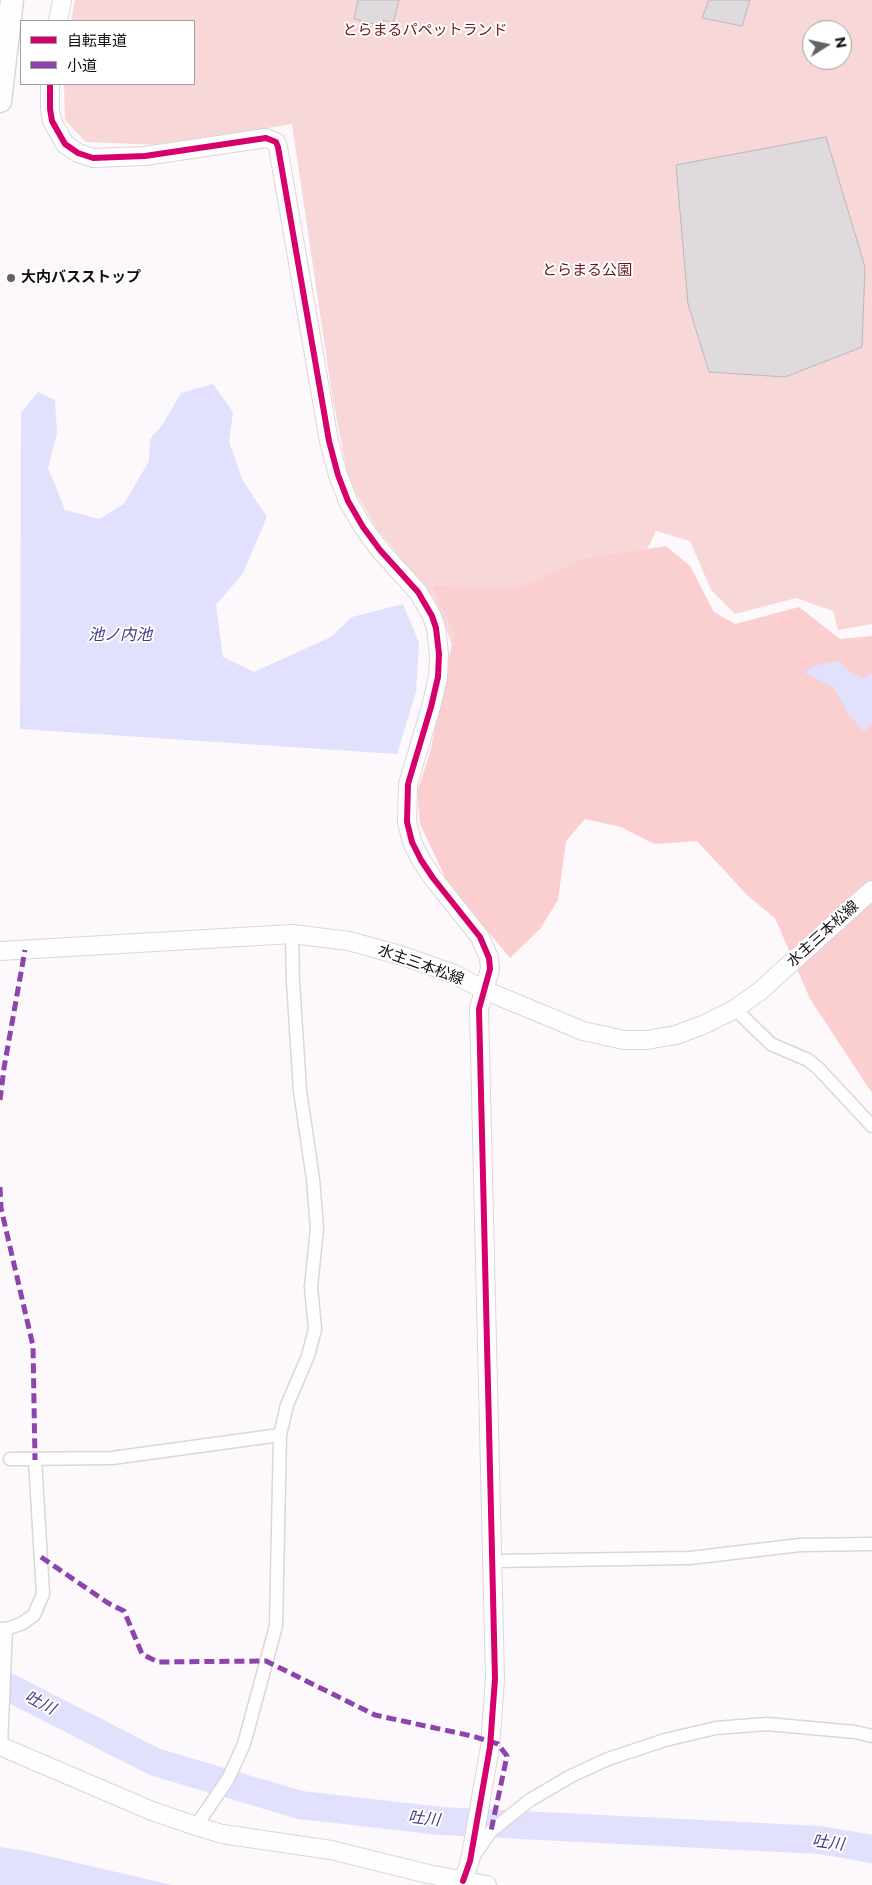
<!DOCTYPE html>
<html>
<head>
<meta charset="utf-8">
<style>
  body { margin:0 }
  #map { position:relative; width:872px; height:1885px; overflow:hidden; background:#fdf8fc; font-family:Montserrat,"Noto Sans JP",sans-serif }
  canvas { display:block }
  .legend { position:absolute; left:20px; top:20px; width:175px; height:65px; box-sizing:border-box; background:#fff; border:1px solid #a19fa0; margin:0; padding:6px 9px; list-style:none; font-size:15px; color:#130f12 }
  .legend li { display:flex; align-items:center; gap:10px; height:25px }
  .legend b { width:25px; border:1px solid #a19fa0 }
  .north { position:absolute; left:802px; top:20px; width:50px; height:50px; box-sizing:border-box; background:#fff; border:1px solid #a19fa0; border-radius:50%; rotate:80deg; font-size:14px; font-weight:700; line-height:20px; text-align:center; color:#130f12 }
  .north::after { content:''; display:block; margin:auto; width:18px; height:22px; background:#656164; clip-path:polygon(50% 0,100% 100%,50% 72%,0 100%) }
</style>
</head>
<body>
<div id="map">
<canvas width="872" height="1885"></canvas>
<ul class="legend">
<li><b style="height:6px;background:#d6006c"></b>自転車道</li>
<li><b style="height:6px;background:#8e44ad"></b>小道</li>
</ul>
<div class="north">N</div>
</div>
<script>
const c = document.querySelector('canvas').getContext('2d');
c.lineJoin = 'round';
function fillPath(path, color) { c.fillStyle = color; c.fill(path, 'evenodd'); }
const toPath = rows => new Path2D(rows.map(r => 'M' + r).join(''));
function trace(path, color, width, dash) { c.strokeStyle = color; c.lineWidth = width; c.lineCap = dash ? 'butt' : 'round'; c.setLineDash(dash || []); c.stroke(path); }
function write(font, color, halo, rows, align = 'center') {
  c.font = font + ' Montserrat,"Noto Sans JP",sans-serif'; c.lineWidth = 4; c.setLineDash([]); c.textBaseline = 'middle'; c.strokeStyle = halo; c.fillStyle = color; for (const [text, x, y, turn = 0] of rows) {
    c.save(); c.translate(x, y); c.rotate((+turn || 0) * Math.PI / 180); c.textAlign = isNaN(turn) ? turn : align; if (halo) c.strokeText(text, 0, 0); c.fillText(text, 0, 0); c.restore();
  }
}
fillPath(toPath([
  [75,0,872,0,872,624,838,630,833,611,796,598,735,614,711,590,690,541,656,531,632,582,457,658,435,600,377,529,349,481,332,395,292,124,162,145,86,142,65,120,64,84,194,84,194,21,71,21],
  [812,30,842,30,842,60,812,60]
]), '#f8d7d8');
fillPath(toPath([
  [666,546,690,566,714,612,735,624,799,607,840,639,872,636,872,1093,810,999,775,918,748,896,697,841,654,844,621,827,585,819,566,841,558,900,540,929,510,958,448,883,420,824,417,792,430,753,454,634,433,586,516,589,583,559]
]), '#fbcecf');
fillPath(toPath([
  [213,384,233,412,229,442,243,481,267,517,243,573,216,605,223,657,254,672,331,637,352,617,403,604,419,643,416,692,397,754,20,729,21,413,38,392,55,400,57,433,48,468,65,510,99,519,124,504,149,461,150,439,163,424,181,393],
  [839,661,846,669,862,678,872,673,872,723,864,732,848,714,834,688,805,673,812,666],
  [0,1847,26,1851,172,1885,0,1885]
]), '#e1e0fd');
trace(toPath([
  [0,1683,155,1762,300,1805,442,1821,820,1840,872,1849]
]), '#e1e0fd', 28);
const building = toPath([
  [358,0,399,0,393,23,383,20,382,26,354,19,358,0],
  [709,0,750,0,742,26,702,18,709,0],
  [826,137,865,267,862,347,785,377,709,372,688,304,676,165,826,137]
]);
fillPath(building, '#dfdadd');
trace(building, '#bcb8ba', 1);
const street = toPath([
  [735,1009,771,1044,808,1060,818,1068,872,1126],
  [10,1459,112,1458,280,1435],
  [494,1561,690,1558,800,1545,872,1544],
  [0,1629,6,1629,21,1624,34,1615,43,1594,35,1460],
  [1,1746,6,1629],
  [196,1826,228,1779,244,1744,276,1626,280,1435,287,1405,308,1356,315,1329,311,1287,317,1228,313,1179,300,1091,293,982,292,934],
  [473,1857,491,1831,530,1800,571,1776,608,1759,665,1740,716,1728,767,1724,855,1732,872,1736]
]);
const secondary = toPath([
  [58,21,62,0],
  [50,84,50,109,52,121,65,144,78,153,93,158,145,156,266,138,276,142,278,147,329,441,338,475,348,501,363,527,380,550,418,592,432,616,436,628,439,654,438,677,431,707,408,784,407,822,412,842,421,860,433,878,480,937,489,958,490,969,479,1009,495,1679,490,1747,470,1861,463,1881],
  [0,951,292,934,349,941,403,956,454,974,484,990,583,1031,624,1040,647,1040,676,1035,703,1025,735,1009,760,991,872,890],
  [0,1746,152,1811,196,1826,222,1834,331,1850,428,1874,487,1885]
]);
const highway = toPath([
  [0,101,12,0]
]);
trace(street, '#dad6d9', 15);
trace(secondary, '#dad6d9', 20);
trace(highway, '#dad6d9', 25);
trace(street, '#fffeff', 12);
trace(secondary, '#fffeff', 18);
trace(highway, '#fffeff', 22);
trace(toPath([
  [0,1100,4,1068,25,950],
  [0,1187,1,1208,33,1346,35,1460],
  [41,1557,108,1603,124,1611,142,1654,158,1662,266,1661,375,1715,472,1736,498,1744,507,1756,491,1831]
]), '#8e44ad', 5, [10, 5]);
trace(toPath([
  [50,84,50,109,52,121,65,144,78,153,93,158,145,156,266,138,276,142,278,147,329,441,338,475,348,501,363,527,380,550,418,592,432,616,436,628,439,654,438,677,431,707,408,784,407,822,412,842,421,860,433,878,480,937,489,958,490,969,479,1009,495,1679,490,1747,470,1861,463,1881]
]), '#d6006c', 6);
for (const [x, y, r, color] of [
  [11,278,5,"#656164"]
]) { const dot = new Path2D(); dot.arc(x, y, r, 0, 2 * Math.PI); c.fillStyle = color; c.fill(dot); trace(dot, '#fff', 2); }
write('15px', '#6e131f', '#fff', [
  ["とらまるパペットランド",425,31],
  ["とらまる公園",587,271]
]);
write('bold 15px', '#130f12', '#fff', [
  ["大内バスストップ",21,278]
], 'left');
write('15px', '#130f12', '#fff', [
  ["水主三本松線",823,934,-42],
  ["水主三本松線",421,965,20]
]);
write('italic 16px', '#443a86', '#fff', [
  ["池ノ内池",120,635],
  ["吐川",40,1703,27],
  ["吐川",424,1819,6],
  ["吐川",828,1843,7]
]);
</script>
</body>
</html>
